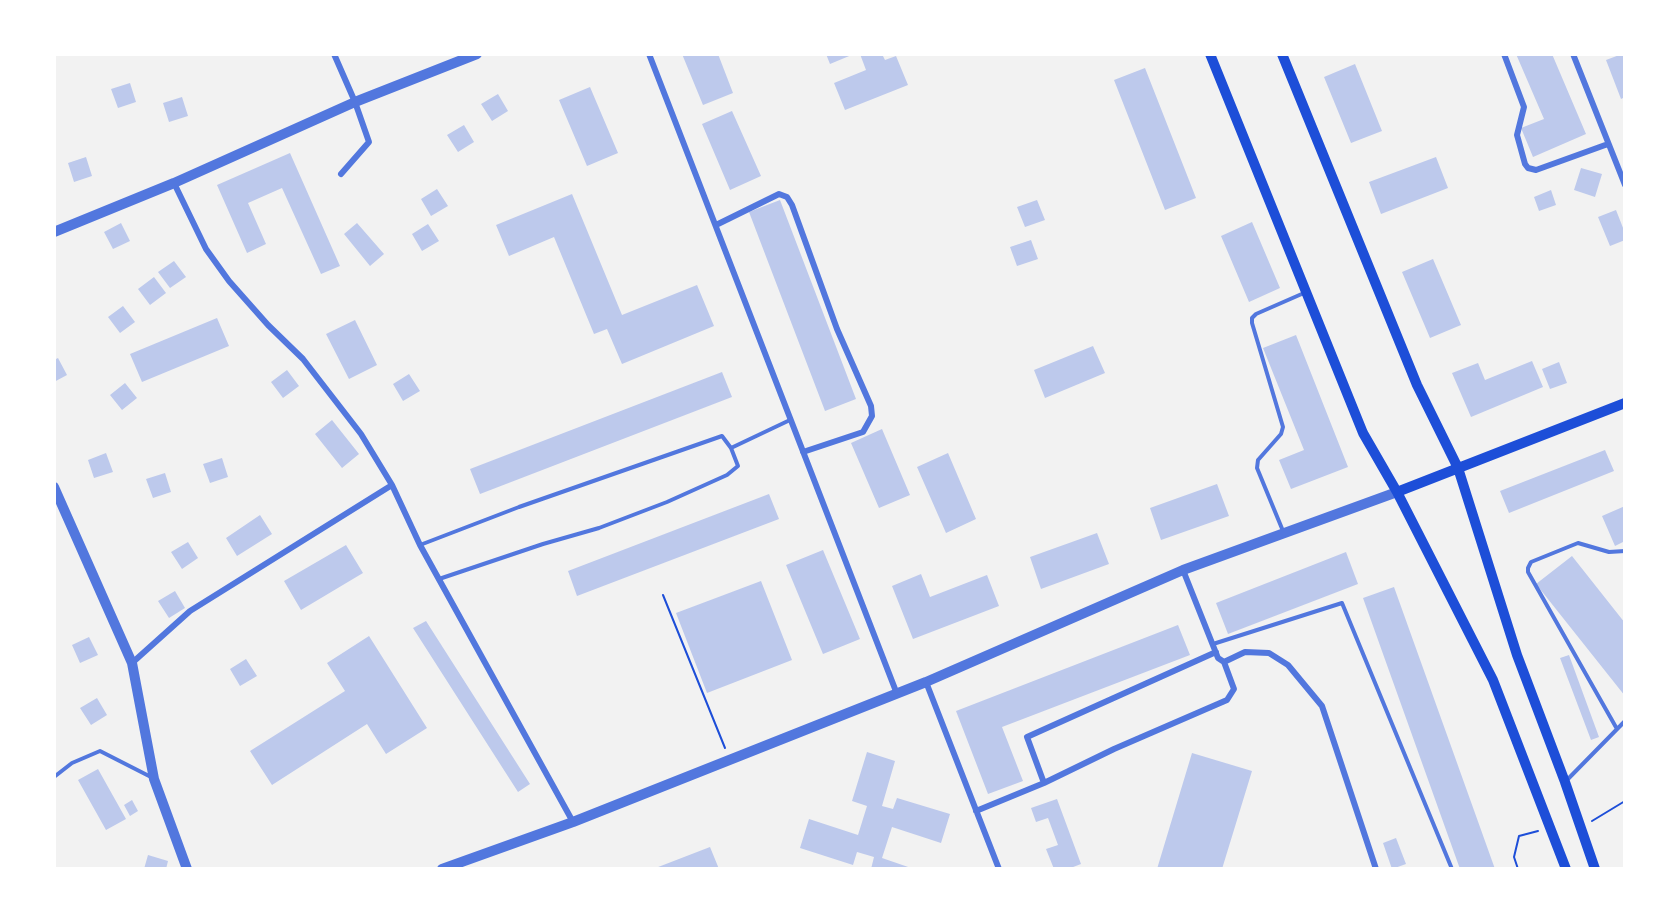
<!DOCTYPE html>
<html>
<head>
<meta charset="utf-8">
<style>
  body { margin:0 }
  #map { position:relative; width:1679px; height:923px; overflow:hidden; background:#f2f2f2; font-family:Helvetica,sans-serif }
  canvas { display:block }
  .frame { position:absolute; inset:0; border:56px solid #fff; pointer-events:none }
</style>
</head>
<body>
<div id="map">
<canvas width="1679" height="923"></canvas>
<div class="frame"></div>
</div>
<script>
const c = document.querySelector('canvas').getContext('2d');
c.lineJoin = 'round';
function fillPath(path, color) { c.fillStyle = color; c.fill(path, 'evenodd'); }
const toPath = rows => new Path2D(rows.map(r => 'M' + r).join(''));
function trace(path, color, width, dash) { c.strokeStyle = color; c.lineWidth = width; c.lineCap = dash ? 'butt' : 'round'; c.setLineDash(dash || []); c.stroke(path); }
fillPath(toPath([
  [682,54,718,54,733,93,703,105],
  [826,54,854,54,830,64],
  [860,54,882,54,885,60,896,56,908,85,845,110,834,83,866,70],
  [1516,54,1552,54,1586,134,1533,157,1521,128,1544,119],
  [1622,54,1625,54,1625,97,1621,99,1606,60],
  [1355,64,1382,131,1351,143,1324,77],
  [1145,68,1196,198,1165,210,1114,80],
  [130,83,136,102,118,108,111,89],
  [590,87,618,153,587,166,559,100],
  [498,94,508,111,492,121,481,104],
  [182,97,188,116,169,122,163,103],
  [732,111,761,176,730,190,702,124],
  [464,125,474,142,458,152,447,135],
  [290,153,340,266,321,274,282,188,248,203,266,244,247,253,217,185],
  [86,157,92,176,74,182,68,163],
  [1436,157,1448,188,1381,214,1369,182],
  [1581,168,1602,174,1595,197,1574,190],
  [437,189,448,206,431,216,421,199],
  [1551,190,1556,205,1539,211,1534,197],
  [572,194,622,315,697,285,714,326,622,364,607,329,594,334,554,237,509,256,496,225],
  [780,200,856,399,825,411,749,212],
  [1037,200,1045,220,1025,227,1017,207],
  [1616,210,1625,233,1625,240,1610,246,1598,217],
  [1252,222,1280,288,1249,302,1221,236],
  [121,223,130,241,113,249,104,232],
  [357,223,384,254,370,266,344,234],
  [428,224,439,241,422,251,412,234],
  [1031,240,1038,259,1017,266,1010,247],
  [1433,259,1461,325,1430,338,1402,272],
  [174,261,186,277,170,288,158,272],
  [154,277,166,293,150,305,138,289],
  [123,306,135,322,120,333,108,317],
  [217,318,229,346,142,382,130,354],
  [355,320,377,365,349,379,326,334],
  [1296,335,1348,467,1291,489,1279,460,1304,450,1263,348],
  [1093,346,1105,373,1045,398,1034,370],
  [58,358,67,375,54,382,54,360],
  [1532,361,1543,387,1471,417,1452,373,1478,363,1485,380],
  [1559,362,1567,383,1550,389,1542,369],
  [287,370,299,386,283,398,271,382],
  [722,372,732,397,480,494,470,469],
  [409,374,420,391,403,401,393,384],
  [125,383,137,398,122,410,110,395],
  [332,420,359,454,342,468,315,434],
  [882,429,910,495,879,508,851,443],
  [1605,450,1614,471,1509,513,1500,491],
  [106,453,113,472,94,478,88,460],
  [948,453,976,519,946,533,917,467],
  [222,458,228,477,210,483,203,464],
  [165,473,171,492,153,498,146,479],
  [1217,484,1229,516,1161,540,1150,508],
  [769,494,779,519,577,596,568,571],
  [1625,506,1625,541,1615,546,1602,516],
  [260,515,272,534,237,556,226,538],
  [1097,533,1109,564,1041,589,1030,557],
  [188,542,198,558,182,569,171,552],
  [346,545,363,573,301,610,284,581],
  [823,550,860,639,823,654,786,565],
  [1346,552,1358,584,1228,634,1216,603],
  [1572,556,1625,623,1625,696,1536,584],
  [921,574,930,597,987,575,999,606,913,639,892,586],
  [761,581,792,660,707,693,676,613],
  [1394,587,1495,869,1460,869,1363,598],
  [175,591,185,608,169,618,158,601],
  [426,621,530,784,518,792,413,628],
  [1178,625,1190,655,1002,727,1023,781,988,794,956,711],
  [369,636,427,728,386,754,367,724,272,785,250,751,345,691,327,663],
  [89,637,98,655,80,663,72,645],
  [1569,655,1599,737,1591,740,1560,658],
  [246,659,257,676,240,686,230,669],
  [97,698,107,715,91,725,80,708],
  [867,752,895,761,882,806,893,809,897,798,950,814,941,843,892,827,882,858,914,869,871,869,874,857,857,852,853,865,800,848,809,819,858,835,867,806,852,801],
  [1192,753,1252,771,1222,869,1157,869],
  [98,769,126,819,106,830,78,780],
  [1057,799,1081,864,1068,869,1054,869,1046,849,1058,845,1048,818,1036,822,1031,808],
  [132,800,138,811,130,816,124,805],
  [1396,838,1406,864,1392,869,1383,843],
  [710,847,719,869,653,869],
  [148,855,168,861,166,869,144,869]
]), '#bdc9ec');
trace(toPath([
  [663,595,725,748],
  [1592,821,1625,801],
  [1518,869,1514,857,1519,836,1538,831]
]), '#1d4ed8', 2);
trace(toPath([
  [1283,531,1257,468,1258,460,1281,434,1283,427,1252,323,1252,318,1256,314,1304,293],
  [420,545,519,507,722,436,731,448,790,420],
  [439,579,543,544,599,528,667,502,727,475,738,466,731,448],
  [1213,644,1342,603,1452,869],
  [1617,729,1528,572,1528,568,1531,562,1578,543,1609,552,1625,551],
  [54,777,72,763,100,751,151,777],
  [1566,781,1625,721]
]), '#5277de', 4);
trace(toPath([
  [334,54,355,102,369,142,341,174],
  [649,54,897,694],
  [1504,54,1524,107,1517,135,1525,164,1528,168,1536,170,1608,144],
  [1573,54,1625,185],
  [174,183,206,249,229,281,268,325,303,359,361,434,392,485,420,545,573,822],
  [716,225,779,194,787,197,792,205,837,329,871,406,872,416,863,432,803,452],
  [1183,570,1218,658,1224,662,1245,652,1269,653,1288,665,1322,706,1376,869],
  [132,663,190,611,392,485],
  [926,682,999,869],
  [1044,783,1027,737,1216,652],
  [976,811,1044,783,1114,749,1227,700,1234,689,1224,662]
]), '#5277de', 6);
trace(toPath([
  [54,232,174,183,355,102,477,54],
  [54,487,132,663,154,779,187,869],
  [442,869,573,822,926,682,1183,570,1397,492]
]), '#5277de', 10);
trace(toPath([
  [1210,54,1363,433,1397,492,1493,680,1566,869],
  [1282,54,1417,385,1458,468,1517,655,1565,782,1595,869],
  [1397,492,1625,403]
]), '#1d4ed8', 10);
</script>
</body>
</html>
